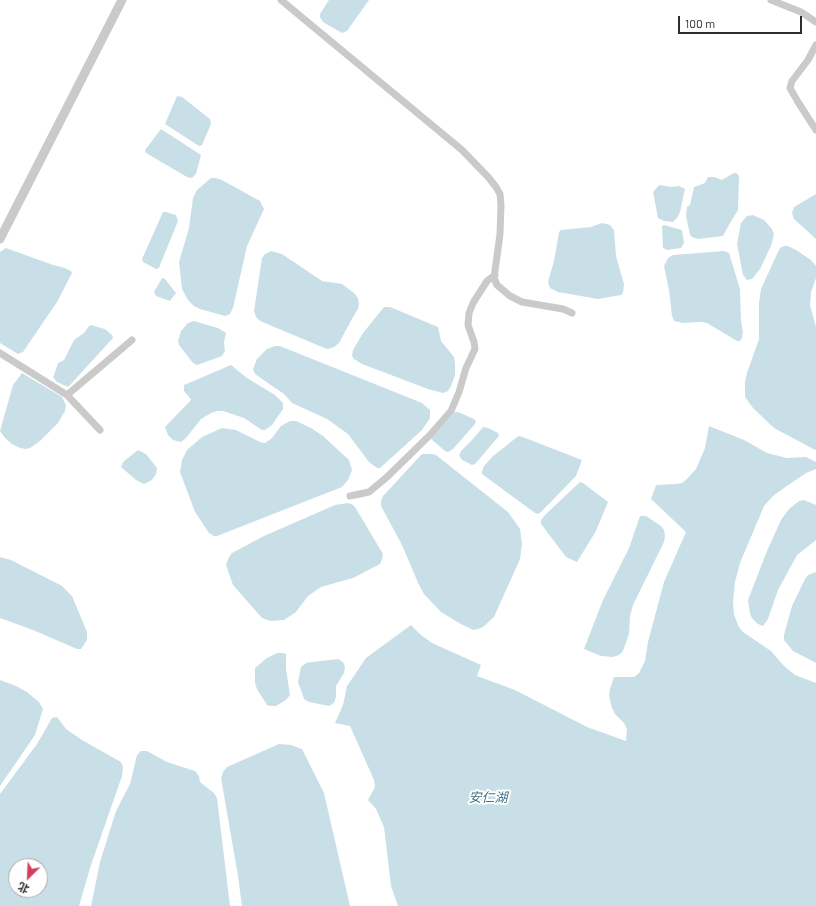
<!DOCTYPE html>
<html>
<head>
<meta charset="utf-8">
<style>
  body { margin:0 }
  #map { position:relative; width:816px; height:906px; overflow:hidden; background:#fff; font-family:Barlow,"Noto Sans SC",sans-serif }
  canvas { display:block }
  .north { position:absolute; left:8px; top:858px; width:40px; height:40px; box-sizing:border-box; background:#fff; border:1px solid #ababab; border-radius:50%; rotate:204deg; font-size:11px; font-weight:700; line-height:16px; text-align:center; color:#2d2d2d }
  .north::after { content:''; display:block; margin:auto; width:14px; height:18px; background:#d43e5c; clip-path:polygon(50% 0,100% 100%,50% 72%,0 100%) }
  .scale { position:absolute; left:678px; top:16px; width:124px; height:18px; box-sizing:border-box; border:2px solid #2d2d2d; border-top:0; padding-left:5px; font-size:12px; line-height:14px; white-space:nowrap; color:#2d2d2d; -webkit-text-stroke:3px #fff; paint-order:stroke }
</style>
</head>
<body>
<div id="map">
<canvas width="816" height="906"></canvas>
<div class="north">北</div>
<div class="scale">100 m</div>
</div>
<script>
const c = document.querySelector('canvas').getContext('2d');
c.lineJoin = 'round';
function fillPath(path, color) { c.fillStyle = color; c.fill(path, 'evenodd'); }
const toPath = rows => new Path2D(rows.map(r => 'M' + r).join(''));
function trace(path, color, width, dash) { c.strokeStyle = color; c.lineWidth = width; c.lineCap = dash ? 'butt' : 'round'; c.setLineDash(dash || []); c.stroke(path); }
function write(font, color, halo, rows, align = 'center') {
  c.font = font + ' Barlow,"Noto Sans SC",sans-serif'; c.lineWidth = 4; c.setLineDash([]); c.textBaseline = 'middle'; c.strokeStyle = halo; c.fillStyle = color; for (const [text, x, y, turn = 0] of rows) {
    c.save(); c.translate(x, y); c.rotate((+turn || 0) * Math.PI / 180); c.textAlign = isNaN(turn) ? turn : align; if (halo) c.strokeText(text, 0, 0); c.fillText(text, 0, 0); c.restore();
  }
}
fillPath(toPath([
  [329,0,369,0,347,31,342,33,323,22,320,17,320,14],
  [177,96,182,97,210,119,211,124,202,145,199,146,165,124],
  [161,129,201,155,196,174,192,178,187,177,146,153,145,150],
  [735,173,738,174,739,177,738,210,730,223,723,236,698,239,692,237,690,235,686,216,687,207,690,205,694,187,705,183,708,177,714,177,722,180,732,174],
  [211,178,216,178,222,180,260,201,264,209,247,246,233,308,230,314,225,316,200,309,194,306,188,300,182,289,179,262,189,228,193,198,197,190],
  [659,185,671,187,679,186,685,189,680,212,677,218,673,222,664,221,658,218,653,192],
  [816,194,816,239,794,219,792,213,794,207],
  [163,212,166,212,176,215,178,221,160,265,159,268,156,269,143,262,142,259],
  [753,215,764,220,772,229,774,234,771,246,760,269,752,279,747,280,743,275,737,244,741,223,747,216],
  [602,223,610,225,614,230,616,256,624,284,623,293,621,295,598,299,558,292,550,288,548,282,554,261,559,232,561,230,591,227],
  [664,225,682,230,684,243,681,248,667,250,663,248,662,226],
  [784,246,788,246,796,250,811,260,816,266,816,278,811,292,810,305,816,327,816,449,815,450,774,428,753,408,745,397,745,382,747,373,759,339,759,303,761,289,778,252,780,248],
  [6,248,53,265,65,268,71,271,72,273,57,302,23,352,18,354,0,343,0,252],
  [271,251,282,254,322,281,342,284,354,293,358,298,359,304,358,309,353,317,339,343,334,347,328,349,322,347,260,321,256,317,254,311,262,258,265,254],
  [724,251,729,253,740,289,741,321,743,332,742,338,740,341,737,341,707,323,701,322,683,323,674,321,672,316,669,290,664,266,668,258,673,255],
  [162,278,165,279,176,293,170,301,156,296,154,292],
  [384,307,390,307,438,327,441,341,454,357,455,363,455,375,451,386,448,391,443,393,428,389,362,364,354,359,352,356,353,350,363,333],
  [194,321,218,328,226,333,224,342,225,351,222,356,200,364,197,365,193,363,179,345,178,341,181,331,188,323],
  [91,325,105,329,112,335,113,338,70,385,68,387,57,382,53,377,54,375,58,363,64,360,74,340,84,333,89,326],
  [275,346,280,346,422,403,430,410,430,418,422,430,380,468,377,468,369,462,348,434,327,419,292,403,284,394,255,374,253,369,257,359,267,349],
  [231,365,247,378,275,395,283,403,283,409,272,425,265,430,262,430,244,418,223,411,217,411,211,413,201,419,186,438,181,442,173,440,168,435,165,427,191,400,190,398,184,391,184,385],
  [22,373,62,397,66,405,65,411,58,423,40,441,30,448,26,449,20,448,12,444,5,438,0,431,13,385],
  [455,412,458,412,474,419,476,421,475,424,453,449,448,452,445,451,431,439],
  [290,421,296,421,311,428,323,436,349,460,352,470,348,480,342,487,217,536,214,536,209,533,195,512,180,472,182,460,187,450,202,437,222,428,236,430,260,442,265,443,272,438,281,426],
  [709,426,744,440,767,453,787,458,806,457,816,462,816,469,806,473,784,488,773,496,764,506,740,563,735,582,733,602,734,615,739,627,743,632,771,651,784,666,795,675,816,683,816,906,398,906,391,886,384,827,376,809,368,800,375,787,374,780,350,726,335,723,343,705,347,686,366,658,411,625,421,635,432,643,481,665,477,676,515,690,587,727,626,741,627,729,624,723,615,714,612,708,609,696,610,689,614,677,634,677,639,673,645,661,648,642,664,582,686,532,651,499,656,485,676,484,682,483,687,479,696,469,705,448],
  [483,427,488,428,498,433,499,436,475,464,472,465,462,460,459,455,462,450,473,439],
  [520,436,582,460,576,476,541,512,538,514,535,513,482,474,482,471,484,466,492,457,517,437],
  [138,450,146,454,157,468,156,474,152,480,144,484,136,480,121,467,123,462],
  [422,454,432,454,436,455,508,512,520,529,522,544,520,559,494,617,483,627,478,629,473,630,459,623,441,612,424,594,419,585,402,545,381,506,381,501,383,496],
  [580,482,583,483,608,502,596,531,577,562,566,557,541,524,541,520,545,515],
  [804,500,816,505,816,540,797,555,778,590,768,619,763,626,758,624,752,618,750,614,748,600,767,551,781,520,789,509,799,501],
  [348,503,353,505,355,507,383,554,382,559,380,564,353,578,321,587,308,596,296,612,284,620,270,621,262,618,233,585,226,565,229,557,232,553,264,536,335,505],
  [640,516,646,516,661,526,664,530,665,536,664,542,633,605,630,616,629,634,623,651,619,655,613,657,601,656,584,649,603,600,629,548],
  [0,557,11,560,62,586,72,596,87,632,87,640,81,649,77,649,33,630,0,618],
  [816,572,816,663,793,651,784,640,784,635,792,606,805,579,808,575],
  [277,653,283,653,286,654,286,669,290,695,286,700,276,706,270,706,267,705,257,689,255,683,255,668,267,658],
  [338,659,343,662,345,667,344,673,336,686,336,697,334,703,329,706,309,702,304,699,298,682,301,667,306,663,312,662],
  [0,680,16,686,27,692,39,702,43,709,35,735,0,786],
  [57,717,66,729,82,740,121,762,123,767,122,776,91,865,79,906,0,906,0,794,37,744,52,718],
  [16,866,40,866,40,890,16,890],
  [279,744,291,745,302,749,324,793,350,906,242,906,238,876,221,778,223,772,227,767],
  [141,751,147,751,167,762,195,771,199,776,200,782,214,793,217,798,230,906,91,906,100,862,116,811,130,784,137,755]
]), '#c9dfe7');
trace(toPath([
  [281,0,462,150,489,178,496,187,500,194,501,205,500,234,494,278,497,285,510,296,522,302,563,309,572,313],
  [771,0,801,12,816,22],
  [816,45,808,60,792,81,790,88,798,102,816,130],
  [0,353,67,395,100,430],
  [67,395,132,340],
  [350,496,369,492,387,477,430,435,451,411,459,392,466,368,475,349,474,342,468,325,469,313,473,303,487,281,495,275]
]), '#cacaca', 7);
trace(toPath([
  [0,239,122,0]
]), '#cacaca', 9);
write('italic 13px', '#437587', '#fff', [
  ["安仁湖",488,798]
]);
</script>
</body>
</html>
